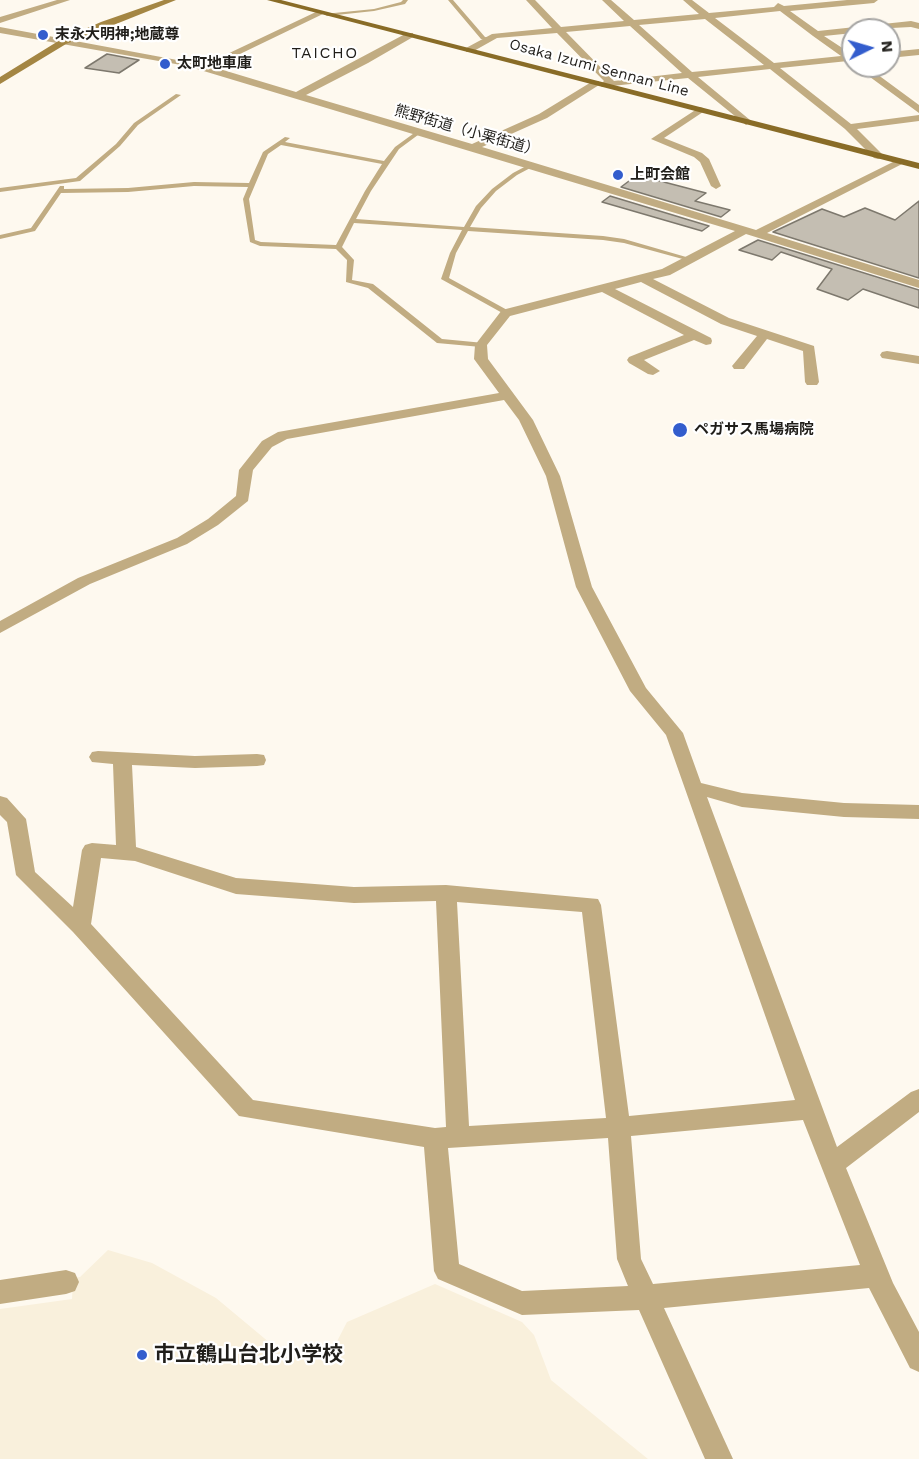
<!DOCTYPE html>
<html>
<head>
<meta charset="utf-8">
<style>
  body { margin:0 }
  #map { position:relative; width:919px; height:1459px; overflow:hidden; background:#fef9ef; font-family:"Work Sans",sans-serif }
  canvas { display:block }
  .north { position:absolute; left:841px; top:18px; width:60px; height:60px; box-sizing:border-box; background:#fff; border:2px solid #a6a5a3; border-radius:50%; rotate:85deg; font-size:16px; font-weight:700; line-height:24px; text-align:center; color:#201e1a }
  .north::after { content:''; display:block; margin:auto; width:21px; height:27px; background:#335dcd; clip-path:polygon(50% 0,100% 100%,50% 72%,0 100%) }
</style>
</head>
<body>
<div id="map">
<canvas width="919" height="1459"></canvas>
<div class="north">N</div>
</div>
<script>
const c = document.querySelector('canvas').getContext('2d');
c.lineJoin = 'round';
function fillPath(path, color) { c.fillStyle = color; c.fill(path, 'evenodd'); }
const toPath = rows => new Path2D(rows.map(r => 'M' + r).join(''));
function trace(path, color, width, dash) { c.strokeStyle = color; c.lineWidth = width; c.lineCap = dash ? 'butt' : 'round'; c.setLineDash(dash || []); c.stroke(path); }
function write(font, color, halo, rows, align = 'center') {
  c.font = font + ' "Work Sans","Noto Sans JP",sans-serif'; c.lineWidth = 4.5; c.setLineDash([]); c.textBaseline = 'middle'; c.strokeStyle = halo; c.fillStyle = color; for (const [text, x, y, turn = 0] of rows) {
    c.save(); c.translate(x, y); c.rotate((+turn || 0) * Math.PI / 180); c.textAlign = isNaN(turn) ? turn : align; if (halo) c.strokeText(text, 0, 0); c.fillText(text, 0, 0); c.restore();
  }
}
fillPath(toPath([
  [108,1250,152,1263,216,1298,288,1358,331,1353,347,1322,435,1284,522,1322,534,1335,551,1380,648,1459,0,1459,0,1309,72,1299,73,1278,80,1277]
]), '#f9f0dc');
const building = toPath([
  [107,54,139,60,119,73,85,68,107,54],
  [637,175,706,193,695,201,730,210,721,217,621,187,637,175],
  [610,196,709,226,702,231,602,202,610,196],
  [919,201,919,278,773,232,822,209,844,217,865,208,895,220,919,201],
  [758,240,919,290,919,308,863,289,848,300,817,289,832,269,781,252,772,260,739,250,758,240]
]);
fillPath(building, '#c4beb2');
trace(building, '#7d786d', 1.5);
fillPath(toPath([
  [403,0,408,0,405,4,374,11,327,16,324,14,374,9,401,2,403,0],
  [448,0,453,0,485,37,492,38,492,40,481,39,448,0],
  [176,94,181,95,138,125,120,146,80,181,0,192,0,188,76,178,116,144,134,123,176,94],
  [417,131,422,132,399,149,371,191,356,219,464,227,476,206,492,189,513,173,532,163,534,164,534,166,517,175,496,191,481,208,470,227,603,236,624,239,693,259,690,261,624,243,603,240,468,231,456,253,449,278,509,311,510,313,506,315,441,279,450,253,462,230,354,223,342,247,354,260,352,280,373,284,442,339,484,343,484,347,481,347,437,343,368,288,346,282,347,260,336,249,260,246,250,242,243,199,248,187,194,186,128,192,61,193,35,231,0,239,0,235,31,228,60,186,64,186,64,189,128,188,194,182,249,183,263,152,285,137,290,138,285,142,384,161,395,147,417,131],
  [281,145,382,164,365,191,336,245,261,242,255,240,249,199,268,154,281,145]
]), '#c1ac82');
fillPath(toPath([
  [57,0,70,0,0,23,0,17,57,0],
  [526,0,535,0,561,27,624,21,602,0,611,0,634,20,699,14,683,0,692,0,709,13,774,7,778,3,784,6,847,0,878,0,874,3,790,11,818,31,911,21,919,23,919,29,911,27,853,30,853,33,824,36,853,55,853,64,848,61,780,68,851,124,919,115,919,121,857,129,882,154,882,158,878,159,874,158,845,129,770,69,698,77,750,120,751,122,746,125,688,78,602,87,600,85,604,81,557,33,497,38,472,52,466,52,466,48,492,34,552,28,526,0],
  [780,11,813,36,841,56,774,63,715,18,780,11],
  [705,19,764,65,692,72,639,25,705,19],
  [630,26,682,73,614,81,566,32,630,26],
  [318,11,325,13,213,67,296,92,407,33,413,33,413,37,368,63,306,95,472,144,539,114,593,81,599,81,599,85,547,118,482,147,756,230,897,160,906,162,767,233,919,280,919,288,746,234,670,275,653,279,729,318,814,346,819,382,817,385,807,385,805,382,803,351,767,339,744,369,734,369,732,366,757,336,721,324,641,282,615,289,711,338,712,341,711,344,706,345,694,340,644,360,660,371,653,375,648,374,629,363,627,360,629,357,684,335,602,292,510,316,487,345,488,359,533,420,560,476,592,587,646,688,683,733,701,783,742,793,844,803,919,805,919,819,844,817,742,807,707,797,837,1147,911,1092,919,1089,919,1112,846,1168,893,1283,919,1332,919,1372,910,1368,869,1288,664,1308,733,1459,705,1459,639,1310,522,1315,438,1279,434,1271,424,1147,239,1116,73,932,16,875,7,822,0,815,0,796,7,798,26,819,35,872,73,907,82,850,85,845,92,843,116,845,113,764,92,762,89,757,92,752,98,751,195,756,257,754,264,755,266,760,264,765,257,766,195,768,132,765,136,847,236,878,354,887,446,885,598,899,601,905,629,1116,795,1100,666,735,630,691,576,587,546,476,519,420,504,400,287,439,272,447,253,470,248,501,218,525,187,544,90,584,0,633,0,621,78,578,177,538,208,519,236,496,239,470,262,441,278,432,499,393,474,359,475,345,502,310,662,269,735,231,187,66,0,33,0,27,204,65,318,11],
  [101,858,135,861,236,894,354,903,436,901,446,1127,435,1128,253,1100,91,924,101,858],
  [457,902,582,912,606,1118,469,1126,457,902],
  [803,1120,860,1265,653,1284,641,1259,631,1136,803,1120],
  [608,1138,617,1259,628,1286,522,1291,459,1264,448,1148,608,1138],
  [919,49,919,55,889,58,889,52,919,49],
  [855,66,866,66,919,105,919,113,855,66],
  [700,107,703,108,703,112,664,138,702,153,709,159,721,186,716,189,711,186,700,162,694,157,651,139,700,107],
  [887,351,919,356,919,364,882,358,880,355,882,352,887,351],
  [66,1270,75,1273,79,1282,75,1291,66,1294,0,1304,0,1280,66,1270]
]), '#c1ac82');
fillPath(toPath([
  [164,0,176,0,66,44,0,84,0,77,60,40,101,22,164,0]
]), '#a48643');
fillPath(toPath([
  [267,0,281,0,919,163,919,169,267,0]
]), '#896c27');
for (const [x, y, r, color] of [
  [43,35,6,"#335dcd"],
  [165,64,6,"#335dcd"],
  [618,175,6,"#335dcd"],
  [680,430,8,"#335dcd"],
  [142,1355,6,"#335dcd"]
]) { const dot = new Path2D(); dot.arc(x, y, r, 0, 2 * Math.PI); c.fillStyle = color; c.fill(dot); trace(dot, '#fff', 2); }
write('bold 15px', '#201e1a', '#fff', [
  ["末永大明神;地蔵尊",55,35],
  ["太町地車庫",177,64],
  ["上町会館",630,175],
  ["ペガサス馬場病院",694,430]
], 'left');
write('15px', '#201e1a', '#fff', [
  ["Osaka Izumi Sennan Line",599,68,15],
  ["熊野街道（小栗街道）",467,131,16]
]);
c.letterSpacing = '1.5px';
write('16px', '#201e1a', '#fff', [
  ["TAICHO",325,53]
]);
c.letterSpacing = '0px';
write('bold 21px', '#201e1a', '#fff', [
  ["市立鶴山台北小学校",154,1355]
], 'left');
</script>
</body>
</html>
